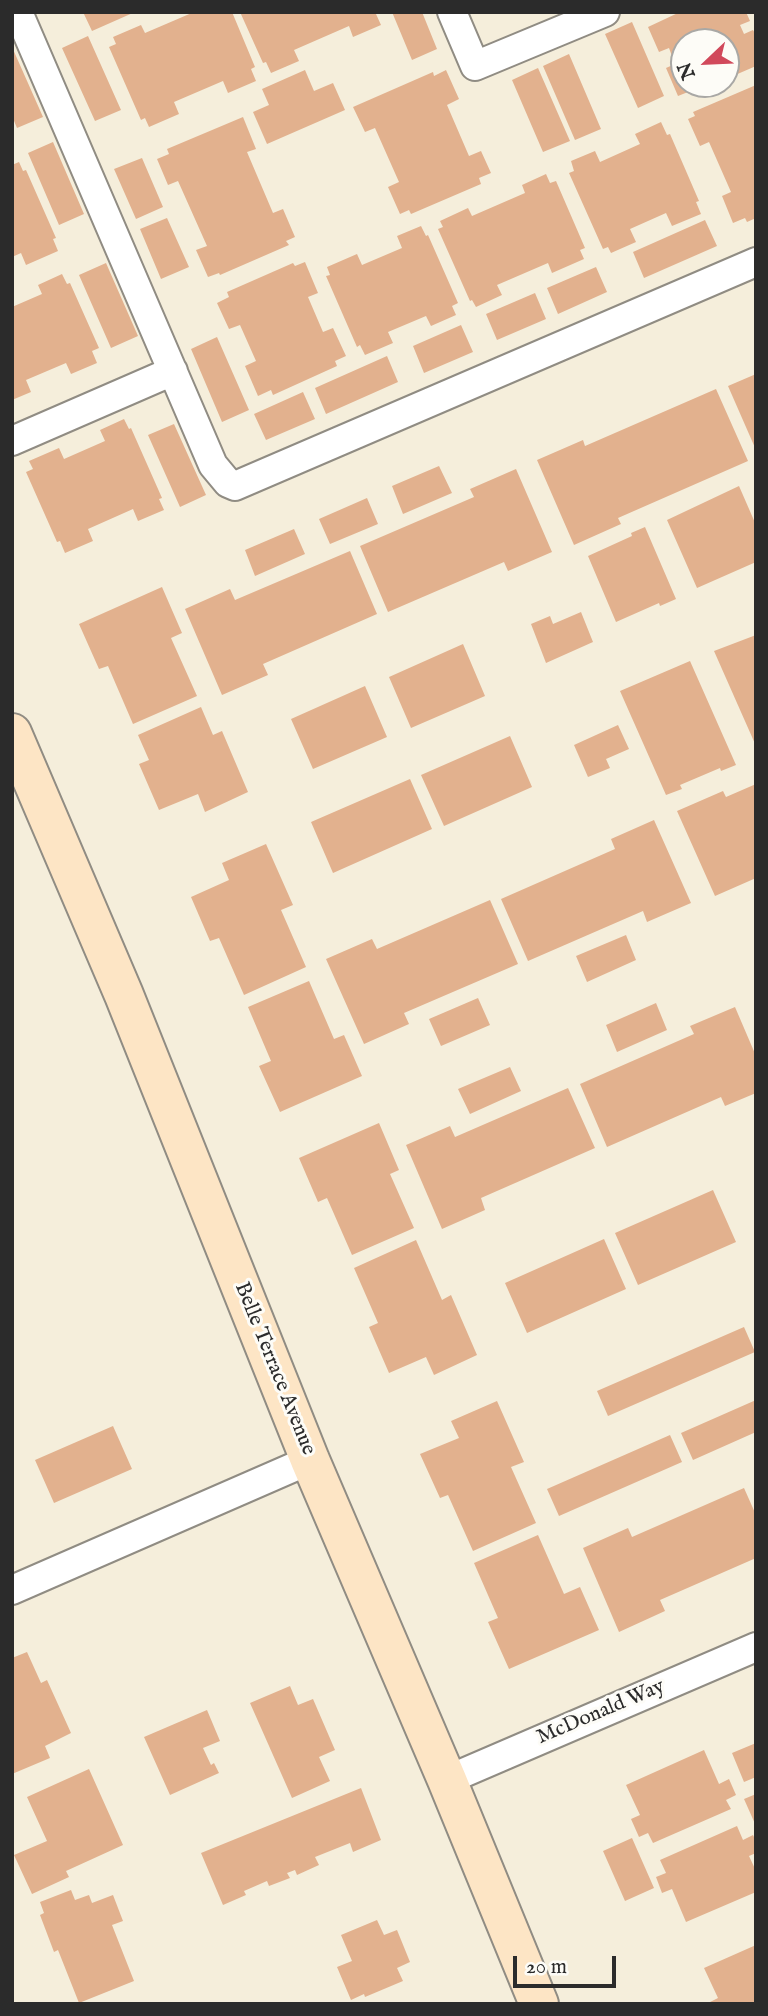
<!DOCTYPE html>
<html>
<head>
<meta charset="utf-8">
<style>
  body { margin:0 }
  #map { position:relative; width:768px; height:2016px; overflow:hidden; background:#f5eedb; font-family:"IM FELL English",serif }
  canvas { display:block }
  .frame { position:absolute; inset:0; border:14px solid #2b2b2b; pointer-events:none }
  .north { position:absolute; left:670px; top:28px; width:70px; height:70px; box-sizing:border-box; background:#fdfcf7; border:2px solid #a9a8a5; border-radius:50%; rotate:247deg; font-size:19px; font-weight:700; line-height:28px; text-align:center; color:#2b2b2b }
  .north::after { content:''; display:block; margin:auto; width:24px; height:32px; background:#d1495b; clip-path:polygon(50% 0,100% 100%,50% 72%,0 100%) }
  .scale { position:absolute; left:513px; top:1956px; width:103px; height:32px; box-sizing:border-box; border:4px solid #2b2b2b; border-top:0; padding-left:9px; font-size:21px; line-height:24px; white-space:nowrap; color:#2b2b2b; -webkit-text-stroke:5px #fdfcf7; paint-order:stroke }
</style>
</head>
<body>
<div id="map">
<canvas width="768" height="2016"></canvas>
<div class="frame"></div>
<div class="north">N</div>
<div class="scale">20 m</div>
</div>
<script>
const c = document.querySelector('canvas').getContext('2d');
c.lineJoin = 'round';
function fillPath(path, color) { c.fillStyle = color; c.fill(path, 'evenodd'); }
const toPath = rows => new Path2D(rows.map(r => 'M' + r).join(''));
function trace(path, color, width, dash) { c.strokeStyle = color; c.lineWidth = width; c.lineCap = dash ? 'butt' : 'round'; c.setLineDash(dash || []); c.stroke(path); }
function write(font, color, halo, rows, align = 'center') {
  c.font = font + ' "IM FELL English",serif'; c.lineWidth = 6; c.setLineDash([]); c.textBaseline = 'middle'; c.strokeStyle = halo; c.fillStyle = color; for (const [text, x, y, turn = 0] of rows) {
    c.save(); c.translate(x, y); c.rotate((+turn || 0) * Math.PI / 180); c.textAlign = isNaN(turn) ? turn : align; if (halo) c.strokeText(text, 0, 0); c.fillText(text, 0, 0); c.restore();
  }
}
fillPath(toPath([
  [83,12,135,12,92,31],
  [194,12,232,12,255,67,251,69,256,81,228,93,223,81,174,102,179,114,149,127,145,118,141,120,109,47,116,44,113,37,141,25,145,33],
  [240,12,381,12,376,14,381,25,353,37,349,26,294,50,299,61,271,73,266,62,263,63],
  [392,12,422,12,437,49,412,60],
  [680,12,746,12,750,21,740,25,744,34,753,30,756,35,756,66,726,79,726,42,684,42,684,84,713,84,689,94,688,92,678,96,666,68,675,64,669,48,659,52,648,27],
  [632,22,664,96,638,108,605,34],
  [88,36,121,110,95,121,62,48],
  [12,47,43,117,17,128,12,116],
  [569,54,601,129,575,140,543,66],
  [538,68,570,141,543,152,512,80],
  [305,70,314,91,333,83,345,110,267,144,253,112,269,105,262,89],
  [446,70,459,99,447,105,469,156,481,151,491,173,479,178,481,184,411,214,409,210,400,214,388,187,399,182,375,128,365,132,353,107,433,72,434,76],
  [756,85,756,218,747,222,745,218,733,223,722,196,731,192,709,142,700,146,688,119,695,116,693,112],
  [243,117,256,149,247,152,273,213,283,209,295,237,286,241,289,245,220,275,219,273,208,277,196,250,207,246,178,181,168,185,157,159,169,154,167,149],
  [661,122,667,135,670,134,699,201,696,202,701,214,672,226,666,213,630,229,636,242,611,253,608,247,603,249,569,173,574,171,571,161,595,151,600,162,640,144,635,134],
  [53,142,84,214,59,225,28,153],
  [142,158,163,207,136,219,114,169],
  [19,162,23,171,26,170,56,238,53,239,58,251,26,265,21,253,12,257,12,165],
  [546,174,550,183,556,181,585,248,580,250,584,259,552,273,548,263,497,285,502,295,476,307,472,300,470,301,438,229,443,227,440,221,468,208,472,216,525,193,522,185],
  [167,218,189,267,161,279,140,229],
  [705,220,717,246,644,278,633,252],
  [421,226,426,236,428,235,458,303,452,306,456,315,431,326,426,316,388,332,393,343,365,355,360,345,357,347,326,276,330,275,327,267,357,254,362,265,402,248,397,236],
  [305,262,318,293,308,297,323,332,333,328,346,356,335,361,337,366,273,395,271,390,258,396,245,366,256,361,240,325,229,329,217,303,229,297,227,292,293,263,295,266],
  [106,263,138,336,111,348,79,275],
  [596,267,607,292,558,314,547,288],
  [62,274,67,284,70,283,99,348,92,351,97,363,71,374,66,363,26,380,31,392,12,400,12,307,42,294,38,285],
  [535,293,546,319,497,340,486,314],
  [461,325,473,352,424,373,413,346],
  [217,337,249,410,222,422,191,349],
  [387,356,398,382,326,414,315,388],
  [756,374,756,450,728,386],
  [716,389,748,461,618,518,621,524,574,545,537,460,583,440,585,446],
  [303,392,315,419,266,440,254,414],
  [124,419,129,429,131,428,162,498,159,499,164,510,138,521,133,509,88,529,93,541,65,553,60,541,57,542,26,472,33,469,29,461,59,448,64,459,105,441,100,430],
  [174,424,206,495,180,507,148,435],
  [439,466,452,493,403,514,392,486],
  [516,469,552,552,508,571,504,562,388,612,360,546,474,497,470,489],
  [739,486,756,525,756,562,697,588,667,520],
  [367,498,378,524,330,544,319,519],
  [645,527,676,599,660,606,659,603,616,622,588,556,632,536,631,533],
  [294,529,305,554,255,576,245,550],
  [350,551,377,614,263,664,268,675,222,695,185,609,230,589,235,600],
  [162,587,182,633,171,638,197,696,133,724,108,666,99,669,79,624],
  [581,612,593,642,546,663,531,624,550,616,553,624],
  [756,635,756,746,714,651],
  [463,644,485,696,411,728,389,677],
  [690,661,736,765,721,771,720,768,680,785,682,789,666,795,620,691],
  [365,686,387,737,313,769,291,719],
  [201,707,213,735,222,731,248,792,205,812,198,794,159,810,139,764,149,760,138,735],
  [618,725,629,749,606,759,610,768,588,777,574,745],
  [510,736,532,787,444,826,421,775],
  [410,779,432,829,333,873,311,822],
  [756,784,756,878,715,896,677,811,723,791,726,797],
  [654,820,691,903,647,922,643,911,528,961,501,899,615,849,611,839],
  [266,844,293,905,281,910,306,967,244,995,219,938,210,941,191,897,229,880,222,863],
  [490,900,518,964,404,1013,409,1024,364,1044,326,959,372,939,377,949],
  [626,935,636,960,587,982,576,956],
  [309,981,334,1039,344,1035,362,1076,280,1112,259,1066,271,1061,248,1007],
  [478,998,490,1025,441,1046,429,1019],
  [656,1003,667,1030,617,1052,606,1025],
  [735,1007,756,1056,756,1093,725,1106,721,1097,607,1147,580,1084,694,1034,690,1026],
  [510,1067,521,1091,470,1114,458,1089],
  [568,1088,595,1148,481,1198,485,1210,442,1229,406,1145,450,1126,455,1137],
  [379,1123,399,1170,390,1174,414,1228,352,1255,327,1198,318,1202,299,1158],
  [713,1190,736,1242,638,1285,615,1233],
  [604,1239,626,1289,527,1333,505,1283],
  [416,1240,442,1300,451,1295,477,1355,434,1375,426,1357,389,1373,369,1327,378,1323,354,1268],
  [744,1327,755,1352,608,1416,597,1391],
  [756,1400,756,1432,693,1460,681,1433],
  [497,1401,524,1462,511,1467,536,1523,473,1551,448,1495,440,1498,420,1454,459,1438,451,1421],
  [113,1426,132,1469,54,1503,35,1460],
  [670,1435,682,1462,559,1516,547,1489],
  [744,1488,756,1515,756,1558,660,1600,665,1611,619,1632,583,1548,628,1528,632,1537],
  [538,1535,564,1594,580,1587,599,1630,509,1669,488,1622,498,1618,474,1563],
  [27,1652,41,1683,47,1680,71,1733,45,1746,50,1758,12,1774,12,1658],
  [290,1686,298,1705,313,1699,335,1750,319,1757,330,1781,292,1798,250,1703],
  [207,1710,220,1741,203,1748,211,1765,214,1763,219,1773,170,1795,144,1737],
  [756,1743,756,1777,744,1782,732,1753],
  [704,1750,719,1784,729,1779,736,1795,726,1800,731,1809,653,1843,648,1833,639,1837,631,1819,640,1815,626,1785],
  [89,1769,123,1845,66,1871,69,1877,32,1894,14,1855,47,1841,27,1797],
  [361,1788,381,1840,353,1852,350,1843,315,1857,319,1865,297,1875,295,1870,287,1873,290,1878,269,1886,267,1881,244,1891,246,1895,223,1905,201,1853],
  [756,1794,756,1826,744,1799],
  [737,1826,743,1840,753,1835,756,1841,756,1853,749,1856,756,1871,756,1892,686,1922,672,1889,662,1893,656,1877,666,1873,660,1860],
  [632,1838,654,1888,625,1901,603,1851],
  [71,1890,75,1900,89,1895,92,1903,113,1895,123,1921,112,1925,134,1981,79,2003,58,1950,54,1952,40,1915,44,1913,40,1902],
  [377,1920,384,1935,397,1930,410,1962,397,1968,403,1981,365,1997,364,1994,351,2000,337,1967,352,1961,341,1935],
  [756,1945,756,2004,706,2004,718,1998,704,1968]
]), '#e2b18e');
const street = toPath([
  [18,12,213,465,228,483,235,486,756,262],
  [452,12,475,66,605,12],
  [12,441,173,371],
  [12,1590,310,1460],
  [447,1780,756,1647]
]);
const secondary = toPath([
  [12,733,124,995,310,1460,447,1780,539,2004]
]);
trace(street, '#908c83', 32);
trace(secondary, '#908c83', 42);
trace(street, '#fff', 28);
trace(secondary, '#fde5c5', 38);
write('21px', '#2b2b2b', '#fdfcf7', [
  ["Belle Terrace Avenue",274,1369,68],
  ["McDonald Way",601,1713,-23]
]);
</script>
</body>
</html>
